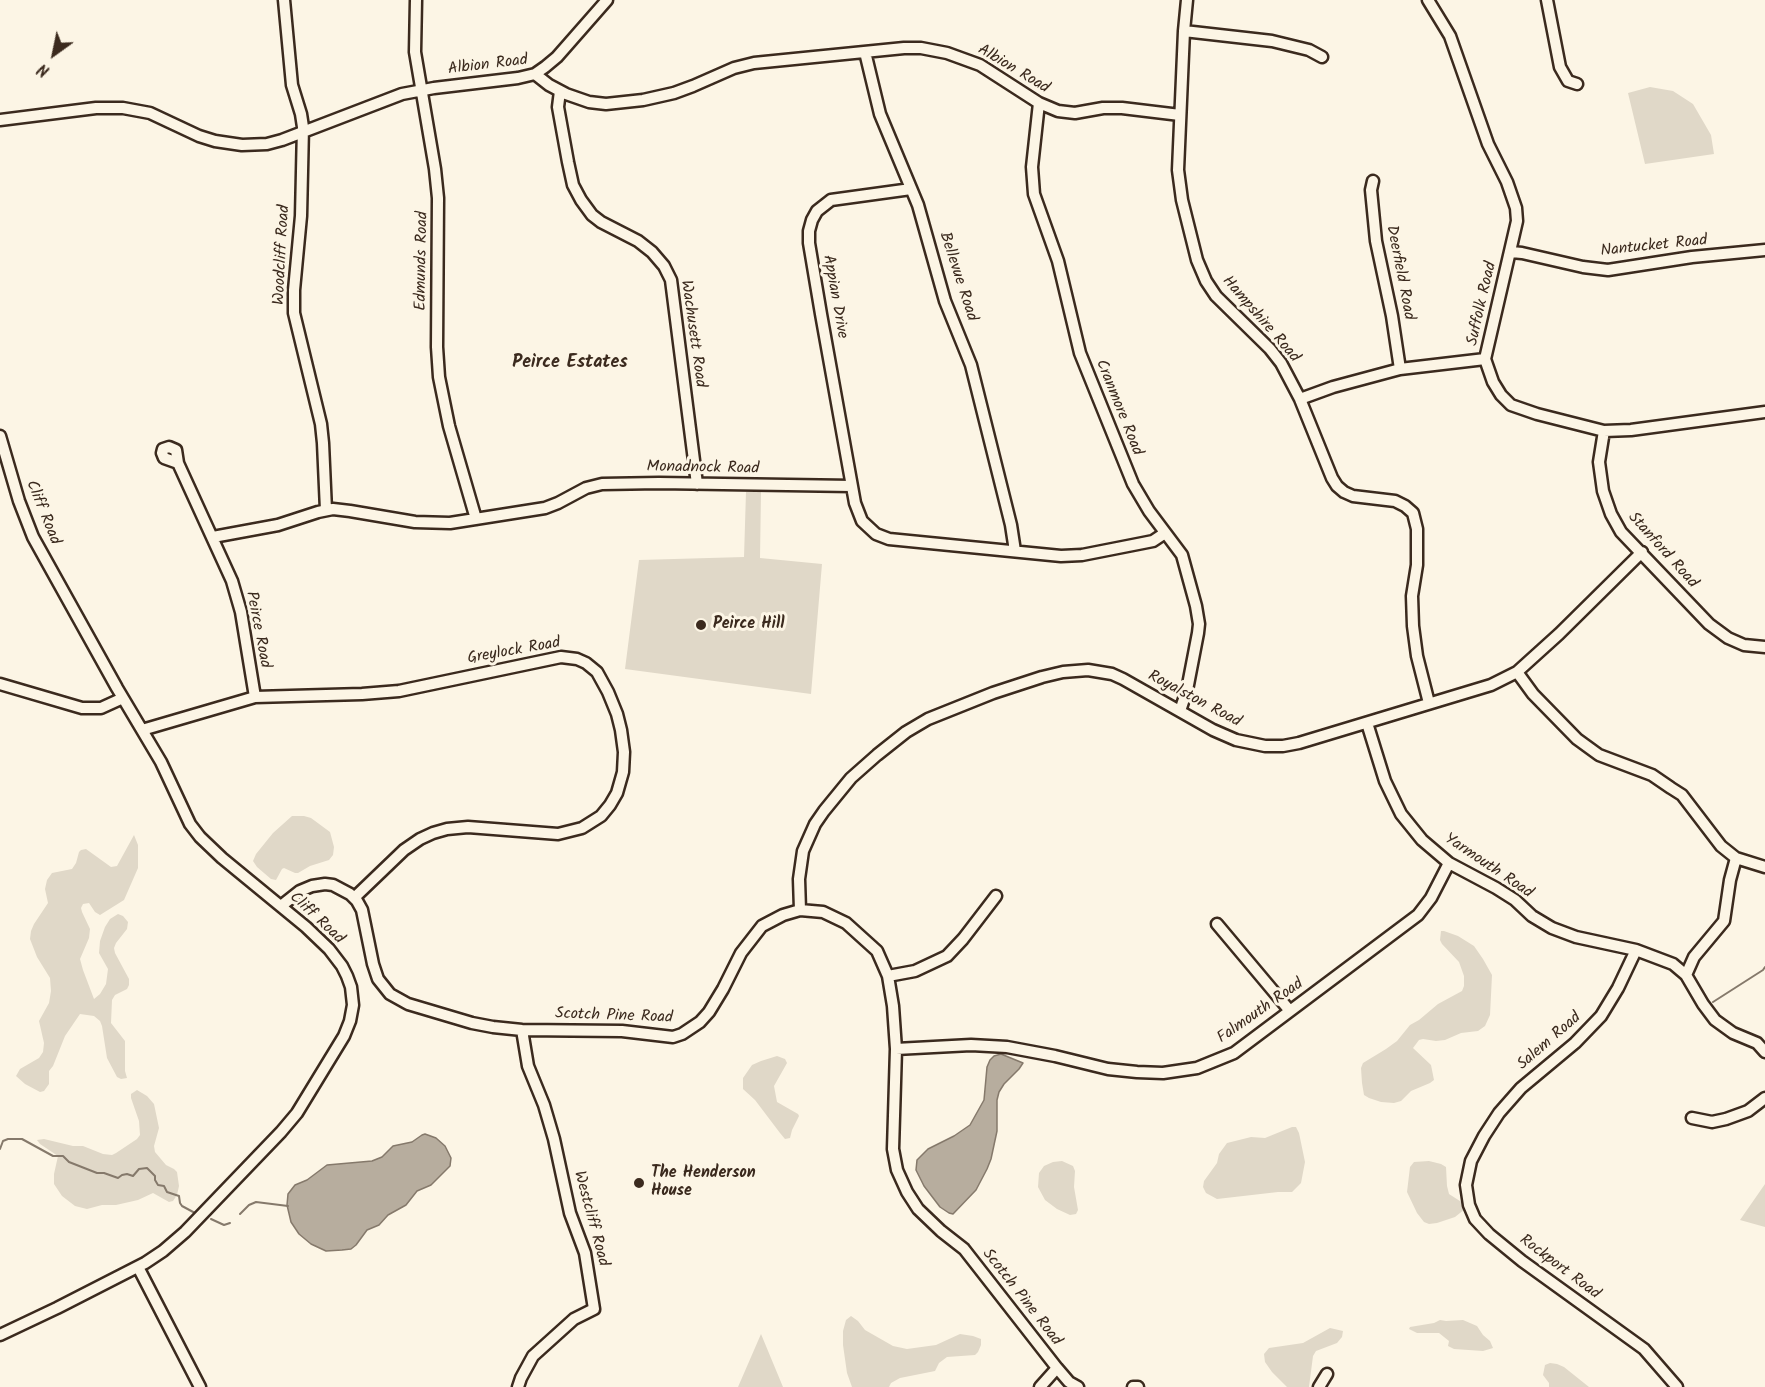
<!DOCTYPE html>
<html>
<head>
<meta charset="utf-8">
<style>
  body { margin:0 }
  #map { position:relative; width:1765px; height:1387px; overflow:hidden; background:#fcf5e5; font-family:Kalam,sans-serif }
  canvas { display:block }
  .north { position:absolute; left:24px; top:24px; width:60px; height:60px; -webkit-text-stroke:4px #fcf5e5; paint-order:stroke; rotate:213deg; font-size:16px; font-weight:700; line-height:24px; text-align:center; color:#3b2a1e }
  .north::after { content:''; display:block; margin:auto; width:21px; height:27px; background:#3b2a1e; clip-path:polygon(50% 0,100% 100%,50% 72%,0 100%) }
</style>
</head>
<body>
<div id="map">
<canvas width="1765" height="1387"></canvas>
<div class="north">N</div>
</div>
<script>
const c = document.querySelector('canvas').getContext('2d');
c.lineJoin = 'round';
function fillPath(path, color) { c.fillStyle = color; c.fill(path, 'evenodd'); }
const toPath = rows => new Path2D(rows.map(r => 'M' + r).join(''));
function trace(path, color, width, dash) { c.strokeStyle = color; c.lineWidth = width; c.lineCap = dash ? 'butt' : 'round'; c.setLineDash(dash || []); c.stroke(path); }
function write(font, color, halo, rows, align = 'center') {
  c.font = font + ' Kalam,sans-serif'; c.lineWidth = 6; c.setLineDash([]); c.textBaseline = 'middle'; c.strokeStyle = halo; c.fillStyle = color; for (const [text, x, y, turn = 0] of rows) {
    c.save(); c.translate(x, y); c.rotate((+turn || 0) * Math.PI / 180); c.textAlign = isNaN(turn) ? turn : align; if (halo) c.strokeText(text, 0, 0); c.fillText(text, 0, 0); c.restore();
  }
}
fillPath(toPath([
  [1650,87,1673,91,1693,104,1711,135,1714,154,1645,164,1628,93],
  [746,492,761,492,760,558,822,564,811,694,625,669,639,560,744,557],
  [292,816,304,816,311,818,330,832,334,847,333,855,329,860,310,866,298,873,295,873,284,868,282,869,276,880,271,879,257,867,253,861,256,854,273,833],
  [134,835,138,845,138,868,124,900,100,915,95,912,89,903,83,904,81,908,82,912,90,929,89,938,80,959,83,970,94,999,100,994,106,984,108,969,99,953,100,941,105,927,110,919,118,914,123,916,128,922,127,929,116,943,114,948,115,953,129,979,129,985,127,989,115,995,112,1000,111,1023,125,1041,125,1071,127,1078,121,1079,117,1077,107,1058,102,1026,100,1021,94,1016,80,1014,65,1036,53,1066,49,1071,49,1084,44,1091,40,1092,25,1084,16,1076,20,1069,39,1058,43,1052,44,1043,39,1021,49,1003,51,991,50,978,37,957,30,939,31,931,34,924,48,903,45,889,47,880,52,873,72,869,76,863,79,852,81,850,86,849,111,867,117,866],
  [1441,931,1444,931,1458,936,1474,946,1483,959,1492,975,1490,1015,1485,1026,1478,1031,1461,1033,1445,1040,1436,1041,1423,1039,1419,1040,1413,1048,1431,1065,1434,1080,1430,1083,1411,1091,1401,1101,1394,1103,1381,1102,1369,1098,1364,1095,1362,1083,1361,1068,1363,1063,1386,1049,1397,1041,1410,1025,1419,1020,1438,1004,1462,991,1464,986,1464,976,1459,962,1442,944,1440,940],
  [777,1056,785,1059,787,1063,774,1086,777,1102,798,1114,799,1116,792,1130,790,1138,785,1139,780,1133,755,1100,743,1089,743,1078,752,1065,761,1061],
  [137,1090,147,1096,154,1104,159,1128,154,1146,155,1152,166,1165,174,1169,177,1172,179,1186,177,1195,173,1201,169,1202,153,1193,138,1200,116,1205,102,1205,87,1209,75,1206,62,1196,54,1184,54,1174,58,1156,40,1144,37,1140,44,1139,73,1146,83,1146,103,1154,112,1155,116,1153,137,1139,140,1135,139,1121,131,1098,131,1094],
  [1292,1127,1296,1127,1299,1133,1305,1162,1301,1183,1292,1192,1278,1192,1217,1199,1206,1193,1203,1187,1204,1181,1217,1163,1219,1154,1227,1143,1251,1137,1265,1138],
  [1062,1161,1073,1166,1075,1171,1074,1187,1078,1210,1076,1214,1070,1215,1057,1209,1045,1200,1038,1187,1039,1173,1044,1166,1053,1162],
  [1429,1161,1441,1164,1446,1167,1447,1186,1449,1194,1463,1203,1465,1209,1455,1217,1437,1223,1429,1224,1424,1222,1417,1213,1407,1192,1410,1167,1414,1162],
  [1765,1184,1765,1227,1740,1220],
  [851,1316,858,1321,865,1330,893,1346,907,1349,936,1345,960,1334,973,1336,981,1339,981,1345,978,1352,975,1355,947,1357,939,1363,935,1371,900,1378,891,1383,889,1387,852,1387,847,1373,843,1345,843,1331,846,1320],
  [1440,1320,1446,1321,1463,1320,1477,1326,1483,1335,1490,1341,1493,1348,1483,1351,1454,1349,1448,1346,1449,1341,1439,1333,1417,1333,1409,1329,1410,1327,1434,1323],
  [1330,1328,1343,1331,1342,1337,1337,1343,1316,1351,1313,1356,1309,1387,1287,1387,1272,1372,1265,1362,1264,1354,1269,1348,1303,1343],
  [761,1334,783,1387,738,1387],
  [1550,1363,1557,1364,1564,1367,1589,1387,1549,1387,1549,1383,1543,1375,1545,1365]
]), '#e0d8c8');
const water = toPath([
  [1001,1054,1023,1063,1019,1069,1004,1084,999,1092,997,1100,997,1131,991,1159,987,1169,976,1190,953,1214,949,1213,940,1207,924,1186,916,1170,917,1160,928,1149,954,1136,970,1125,984,1100,987,1067,990,1060,994,1056,1001,1054],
  [425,1134,436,1138,445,1146,451,1158,450,1166,431,1185,417,1191,406,1205,388,1215,379,1225,367,1230,356,1245,351,1249,342,1250,326,1251,311,1244,299,1234,291,1222,287,1205,288,1194,295,1185,307,1180,327,1165,372,1161,382,1157,393,1146,412,1142,422,1135,425,1134]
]);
fillPath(water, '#b7ad9e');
trace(water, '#85796b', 1.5);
trace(toPath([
  [1713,1002,1763,970,1765,967],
  [0,1149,3,1141,8,1139,22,1139,53,1156,63,1156,69,1162,97,1173,104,1173,118,1178,122,1175,127,1174,133,1176,139,1169,147,1168,155,1176,155,1180,158,1185,164,1186,167,1192,179,1196,180,1203,182,1206,195,1213],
  [240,1214,249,1205,256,1202,288,1206],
  [211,1219,224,1225,230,1223]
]), '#85796b', 2);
const minor = toPath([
  [284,0,292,85,301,114,303,127,301,216,294,290,294,313,321,424,323,443,326,510],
  [416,0,415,52,435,169,438,198,437,347,439,377,449,426,476,519],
  [1187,0,1184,31,1178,170,1182,200,1197,260,1206,281,1216,296,1270,349,1281,363,1300,399,1332,478,1337,486,1344,492,1353,496,1395,501,1405,506,1413,513,1417,529,1417,565,1412,596,1413,626,1417,656,1429,703],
  [1428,0,1450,36,1488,144,1507,182,1516,208,1517,221,1485,359,1493,382,1501,395,1511,405,1537,414,1604,431,1631,430,1765,412],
  [1547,0,1560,67,1568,81,1577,84],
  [1184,31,1272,41,1309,50,1322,57],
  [865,52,880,114,918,205,945,301,971,365,1011,525,1015,551],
  [535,74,549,85,566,94,589,102,606,104,643,100,674,93,693,86,734,68,754,63,904,48,921,48,947,53,980,65,1039,103,1058,111,1075,113,1103,108,1122,108,1180,115],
  [560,91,558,107,568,162,573,185,581,200,592,215,601,222,638,241,652,252,664,266,671,280,697,484],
  [1039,103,1032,167,1034,194,1058,261,1080,353,1133,484,1149,511,1182,555,1196,606,1199,624,1198,633,1187,690,1180,711],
  [0,120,96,108,123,108,150,113,199,136,215,141,242,145,267,144,282,140,402,94,434,88,518,78,535,74,545,67,557,57,607,0],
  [1373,181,1371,190,1376,241,1392,316,1400,369],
  [911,189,831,200,817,211,812,220,809,231,809,243,821,314,855,503,862,521,876,534,889,539,1061,556,1082,555,1143,543,1153,541,1165,533],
  [1511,252,1522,253,1583,267,1608,270,1692,257,1765,250],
  [1300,399,1333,387,1400,369,1485,359],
  [1604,431,1599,462,1603,491,1611,514,1621,532,1709,624,1728,638,1744,645,1765,647],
  [0,436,19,501,33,537,117,688,161,762,190,824,200,837,222,858,306,927,329,949,342,966,347,976,351,987,353,1005,350,1021,344,1036,297,1113,281,1132,185,1232,163,1251,145,1263,57,1308,0,1335],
  [178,463,164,458,162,453,163,449,169,447,176,450,178,463,232,581,241,612,255,697],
  [213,537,278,525,318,512,333,509,350,511,415,522,450,523,545,508,558,503,586,488,602,484,659,483,852,486],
  [1517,672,1533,694,1577,739,1599,755,1652,775,1671,788,1682,795,1721,846,1736,858,1765,867],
  [0,684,82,708,101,708,123,698],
  [1367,723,1385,781,1401,814,1422,840,1449,863,1496,888,1515,900,1532,916,1552,928,1576,937,1636,950,1673,964,1686,975,1703,1004,1715,1020,1733,1033,1757,1043,1765,1052],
  [142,730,255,697,362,694,399,691,561,657,577,659,586,663,597,672,608,692,617,714,621,730,624,752,623,772,617,793,610,805,601,816,582,828,558,834,468,827,447,829,433,833,420,839,404,850,354,898],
  [281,906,300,891,312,886,325,884,333,885,350,894,357,901,362,910,373,964,378,979,390,994,408,1004,472,1023,493,1027,522,1030,622,1031,673,1037,682,1034,700,1022,709,1012,723,989,741,953,762,926,783,915,800,910,823,912,846,923,877,951,888,976,893,1006,896,1049,893,1149,897,1170,907,1192,918,1209,941,1231,964,1249,1057,1368,1069,1382,1078,1387],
  [800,910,799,879,803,851,815,824,824,811,851,778,877,755,906,732,928,719,993,693,1042,677,1063,672,1088,670,1112,674,1123,679,1213,730,1236,740,1265,746,1283,746,1299,743,1491,685,1517,672,1559,634,1642,552],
  [1217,924,1290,1011],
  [1636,950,1618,988,1601,1016,1575,1043,1521,1088,1499,1113,1484,1136,1471,1161,1466,1185,1469,1205,1475,1219,1489,1234,1522,1261,1644,1349,1677,1387],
  [1686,975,1694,957,1724,921,1730,880,1736,858],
  [888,976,915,971,947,956,963,939,996,896],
  [896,1049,971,1045,1007,1047,1055,1056,1108,1069,1137,1072,1163,1073,1197,1068,1234,1053,1418,915,1431,898,1449,863],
  [1692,1118,1712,1122,1726,1119,1748,1111,1765,1098],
  [138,1267,200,1387],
  [518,1387,521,1378,533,1356,574,1319,594,1309,585,1253,570,1213,554,1139,544,1105,528,1066,522,1030],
  [1040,1387,1057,1368],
  [1133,1387,1138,1387],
  [1319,1387,1327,1374]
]);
trace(minor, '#3b2a1e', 15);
trace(minor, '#fcf5e5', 10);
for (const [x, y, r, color] of [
  [701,625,6,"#3b2a1e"],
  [639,1183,6,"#3b2a1e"]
]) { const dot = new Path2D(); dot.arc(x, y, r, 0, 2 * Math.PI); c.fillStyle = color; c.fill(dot); trace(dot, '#fcf5e5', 2); }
write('16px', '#3b2a1e', '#fcf5e5', [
  ["Albion Road",488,66,-7],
  ["Albion Road",1013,70,31],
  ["Nantucket Road",1654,247,-6],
  ["Woodcliff Road",283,255,-87],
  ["Edmunds Road",423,261,-89],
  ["Deerfield Road",1399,273,79],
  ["Bellevue Road",957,277,72],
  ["Appian Drive",834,297,80],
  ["Suffolk Road",1483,304,-77],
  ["Hampshire Road",1260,320,49],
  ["Wachusett Road",692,334,82],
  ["Cranmore Road",1118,408,68],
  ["Monadnock Road",703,469,1],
  ["Cliff Road",42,513,68],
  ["Stanford Road",1662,551,48],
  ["Peirce Road",257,630,79],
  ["Greylock Road",514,652,-10],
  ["Royalston Road",1194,700,28],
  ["Yarmouth Road",1488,867,34],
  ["Cliff Road",316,919,43],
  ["Falmouth Road",1261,1012,-35],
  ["Scotch Pine Road",614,1017,2],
  ["Salem Road",1550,1042,-41],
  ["Westcliff Road",590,1219,75],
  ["Rockport Road",1559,1268,37],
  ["Scotch Pine Road",1021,1298,52]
]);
write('bold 16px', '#3b2a1e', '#fcf5e5', [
  ["Peirce Hill",713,625],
  ["The Henderson",651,1174],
  ["House",651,1192]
], 'left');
write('bold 18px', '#3b2a1e', '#fcf5e5', [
  ["Peirce Estates",570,364]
]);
</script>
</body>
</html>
